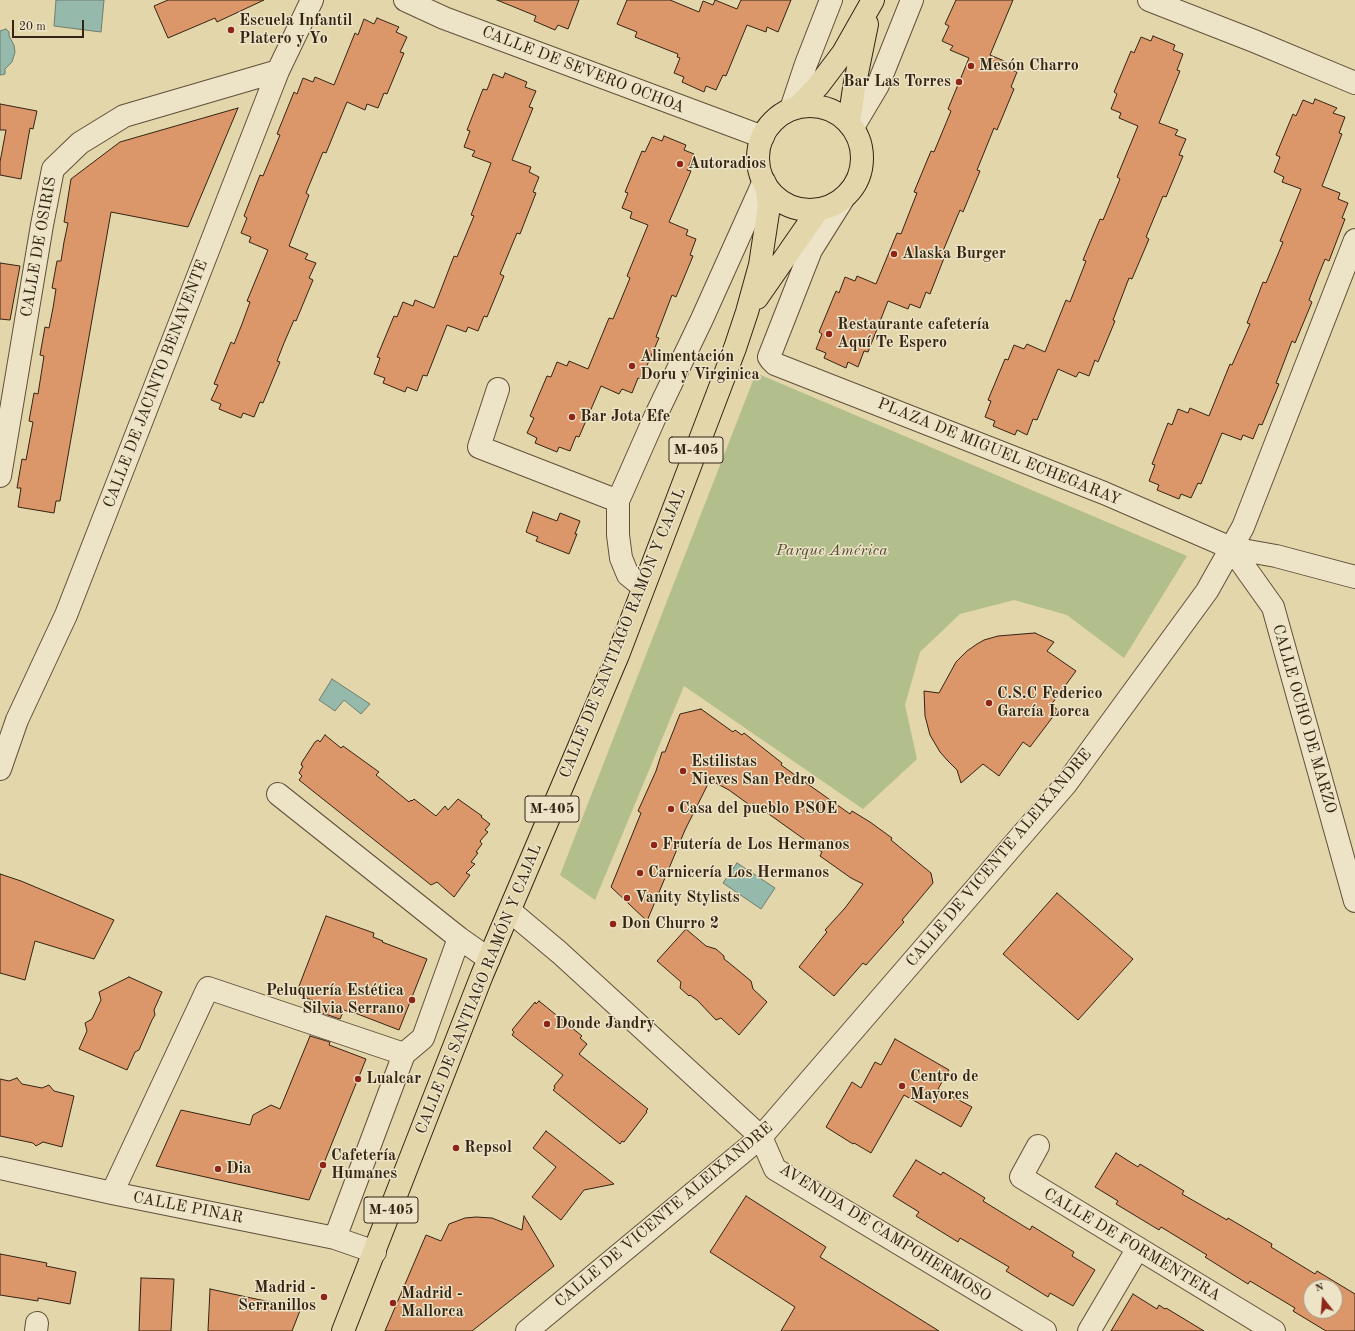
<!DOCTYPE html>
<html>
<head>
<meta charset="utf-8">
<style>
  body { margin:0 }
  #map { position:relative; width:1355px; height:1331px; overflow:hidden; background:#e3d6ab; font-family:"Old Standard TT",serif }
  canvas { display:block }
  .north { position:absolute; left:1303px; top:1279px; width:40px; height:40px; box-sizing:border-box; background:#ede4c8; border:1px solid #a39780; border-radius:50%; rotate:343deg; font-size:11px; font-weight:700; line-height:16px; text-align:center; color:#352413 }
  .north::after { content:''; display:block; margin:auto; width:14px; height:18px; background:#8f2418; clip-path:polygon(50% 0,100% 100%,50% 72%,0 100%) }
  .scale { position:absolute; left:12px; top:20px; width:72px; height:18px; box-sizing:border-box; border:2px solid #352413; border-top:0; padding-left:5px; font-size:12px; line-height:14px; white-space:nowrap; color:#352413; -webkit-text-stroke:3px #ede4c8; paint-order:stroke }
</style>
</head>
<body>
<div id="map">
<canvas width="1355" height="1331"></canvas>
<div class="north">N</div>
<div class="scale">20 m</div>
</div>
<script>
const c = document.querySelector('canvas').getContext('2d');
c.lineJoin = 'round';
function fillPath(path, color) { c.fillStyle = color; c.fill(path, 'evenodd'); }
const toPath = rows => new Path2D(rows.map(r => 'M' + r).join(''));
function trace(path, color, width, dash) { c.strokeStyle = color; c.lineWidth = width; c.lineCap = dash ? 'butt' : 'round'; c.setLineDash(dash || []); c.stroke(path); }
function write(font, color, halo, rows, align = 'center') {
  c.font = font + ' "Old Standard TT",serif'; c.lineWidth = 3; c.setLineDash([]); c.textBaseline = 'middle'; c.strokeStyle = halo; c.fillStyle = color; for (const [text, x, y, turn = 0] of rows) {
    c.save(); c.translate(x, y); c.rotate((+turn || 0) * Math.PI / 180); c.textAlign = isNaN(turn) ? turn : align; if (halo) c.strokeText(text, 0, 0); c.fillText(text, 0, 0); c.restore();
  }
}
fillPath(toPath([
  [756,373,1187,556,1124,658,1067,615,1014,600,960,614,920,652,905,705,917,759,863,809,684,686,595,900,560,875]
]), '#b2be8b');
const water = toPath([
  [56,0,104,0,101,32,54,26,56,0],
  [6,29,9,32,9,36,14,45,15,52,12,62,5,69,5,74,1,75,0,75,0,31,6,29],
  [332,679,370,704,361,714,344,700,335,711,319,700,332,679],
  [737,863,775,888,761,909,723,883,737,863]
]);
fillPath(water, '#95b9aa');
trace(water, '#6f7d6e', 1);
const building = toPath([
  [168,0,264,0,217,22,215,18,168,38,154,6,168,0],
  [497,0,579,0,568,29,558,25,555,30,534,21,536,16,497,0],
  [627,0,670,0,699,12,703,1,713,5,715,0,737,9,741,0,791,0,778,32,767,27,766,32,747,25,726,76,723,75,716,90,706,86,704,92,682,82,684,77,674,73,680,58,677,57,678,54,635,37,637,32,617,24,627,0],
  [956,0,1013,0,990,55,1009,63,1007,68,1017,72,1011,87,1014,89,997,130,994,128,977,170,980,171,963,212,960,210,943,251,946,253,930,294,926,292,920,308,910,304,908,309,888,301,868,352,864,351,858,367,848,362,846,368,824,358,826,353,816,349,822,334,819,332,836,291,839,293,845,277,855,281,857,276,876,284,897,233,901,234,917,193,914,192,931,151,934,152,951,111,948,109,969,58,950,50,953,46,942,41,949,26,945,24,956,0],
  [377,18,399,27,396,32,407,37,400,52,404,53,387,94,384,93,378,108,367,104,365,110,347,102,326,153,323,152,306,193,309,195,289,246,308,254,305,259,316,263,309,278,313,280,296,321,294,320,284,343,277,361,280,362,263,403,260,402,254,417,243,413,241,418,219,409,221,404,211,400,218,385,214,384,231,342,234,344,242,324,250,302,247,301,268,250,249,242,251,237,241,233,247,218,244,216,260,175,263,176,280,135,277,134,294,92,297,94,303,78,313,82,315,77,334,85,355,33,358,35,364,19,374,24,377,18],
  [1153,36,1175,45,1173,50,1183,54,1177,70,1180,71,1159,123,1178,130,1175,135,1186,139,1179,155,1183,156,1166,197,1163,196,1146,237,1149,239,1132,279,1129,278,1113,320,1115,321,1098,362,1095,360,1089,376,1079,372,1076,377,1058,369,1037,420,1033,419,1027,435,1017,430,1015,435,993,426,995,421,985,417,991,401,988,400,1005,359,1008,360,1014,345,1024,349,1027,344,1045,352,1066,300,1070,302,1086,261,1083,260,1095,231,1100,219,1103,220,1120,179,1117,177,1138,126,1119,118,1121,113,1111,109,1117,94,1114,92,1131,51,1134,53,1141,37,1151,41,1153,36],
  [505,73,527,82,525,87,536,91,529,107,533,108,512,160,531,167,529,172,539,177,533,192,536,193,520,234,517,233,500,274,504,276,487,317,484,316,478,331,468,327,466,332,447,325,427,376,423,375,417,391,407,387,405,392,383,383,385,378,374,374,380,358,377,357,394,316,397,317,403,302,413,306,415,300,434,308,454,256,457,257,474,216,471,215,491,163,472,156,475,151,464,147,470,131,467,130,483,89,487,90,493,74,503,78,505,73],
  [1315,99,1337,108,1333,113,1345,117,1339,133,1342,134,1322,186,1340,193,1338,199,1348,203,1342,218,1345,219,1329,261,1325,259,1317,279,1309,300,1312,302,1295,343,1292,341,1276,383,1279,384,1262,425,1259,424,1253,439,1243,435,1241,440,1222,433,1201,484,1198,483,1191,498,1181,494,1179,499,1157,490,1159,485,1149,481,1155,465,1152,464,1168,423,1172,425,1178,409,1188,413,1190,408,1209,416,1230,364,1232,365,1250,324,1247,323,1258,295,1263,282,1266,283,1283,242,1280,241,1301,189,1282,182,1284,177,1274,172,1280,157,1276,155,1293,114,1296,116,1303,100,1313,104,1315,99],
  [0,104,37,111,33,129,30,128,21,179,0,175,0,162,6,130,0,130,0,104],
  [238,108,188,227,111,212,60,501,56,501,54,513,18,507,21,488,17,488,22,459,26,460,33,422,29,421,34,393,38,394,44,356,40,355,45,327,49,328,53,308,56,289,52,288,57,261,61,261,64,242,68,223,64,222,71,179,120,142,238,108],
  [664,136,686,145,684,150,694,154,687,170,691,171,669,222,688,230,686,235,696,239,690,255,693,256,676,297,672,295,656,337,659,338,641,379,638,378,632,393,622,389,619,394,601,386,579,437,576,436,570,451,559,447,557,452,535,443,537,438,527,433,534,418,530,416,547,376,551,377,557,362,567,366,569,361,588,369,609,318,613,319,630,278,627,276,648,225,630,218,632,212,622,208,628,193,625,192,642,151,645,152,652,137,662,141,664,136],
  [0,263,20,266,10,320,0,319,0,263],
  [533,512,557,521,560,513,580,521,575,534,577,534,569,554,536,541,538,537,526,532,533,512],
  [1035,633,1054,642,1047,651,1076,671,1051,705,1058,710,1030,747,1023,742,999,776,983,764,961,783,957,770,948,761,940,752,930,735,925,716,924,691,939,693,956,662,967,651,977,644,984,640,998,636,1035,633],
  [701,709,733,732,735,730,742,735,744,733,782,763,781,765,850,814,852,811,870,822,892,838,891,840,931,873,933,883,902,920,904,922,866,965,863,963,834,996,799,967,827,932,825,930,845,908,863,884,851,878,820,856,822,852,773,817,753,803,751,806,729,790,710,780,685,830,647,921,611,887,641,813,638,811,656,771,662,752,665,752,680,714,701,709],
  [325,735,341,748,343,746,379,772,376,775,409,802,411,800,412,801,414,799,436,816,445,806,448,810,458,799,482,816,481,817,490,824,485,830,488,832,480,841,482,844,476,852,478,853,471,862,475,864,466,873,470,875,454,897,437,882,431,885,299,780,302,776,299,773,303,766,301,765,302,762,315,742,318,740,320,742,325,735],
  [0,874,21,881,114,920,94,959,35,941,25,980,0,973,0,874],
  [1057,893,1133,959,1078,1020,1003,954,1057,893],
  [326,916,374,933,373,937,383,941,382,942,427,959,399,1030,355,1013,355,1014,344,1010,340,1019,319,1012,322,1004,296,994,326,916],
  [686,929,706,946,716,949,724,956,724,959,728,962,751,981,753,989,767,1002,739,1035,721,1018,716,1020,697,1000,690,995,689,996,680,988,681,982,657,961,686,929],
  [129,977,162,992,154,1010,155,1015,152,1020,139,1050,135,1052,127,1070,79,1049,87,1031,85,1023,92,1019,101,1000,99,992,129,977],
  [539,1001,582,1036,580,1038,587,1044,579,1054,648,1109,646,1111,647,1112,624,1142,622,1141,620,1144,553,1090,555,1088,554,1086,563,1075,512,1035,514,1032,512,1030,535,1002,536,1004,539,1001],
  [310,1036,330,1042,329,1045,366,1059,309,1200,156,1166,181,1110,250,1125,253,1115,271,1105,280,1109,310,1036],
  [895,1039,949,1070,938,1089,972,1107,961,1127,904,1095,871,1153,854,1143,853,1144,826,1127,852,1082,861,1088,875,1062,881,1065,895,1039],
  [17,1078,22,1084,42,1088,49,1085,54,1091,74,1096,62,1147,43,1142,36,1146,33,1143,0,1136,0,1079,9,1081,17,1078],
  [546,1131,614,1184,584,1190,561,1220,532,1197,556,1167,533,1148,546,1131],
  [1116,1153,1138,1167,1140,1164,1184,1191,1182,1194,1227,1220,1228,1218,1272,1244,1271,1247,1315,1274,1317,1271,1355,1294,1355,1331,1326,1331,1293,1311,1295,1308,1250,1281,1248,1284,1205,1257,1207,1255,1161,1227,1159,1230,1116,1204,1118,1201,1095,1187,1116,1153],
  [1311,1287,1335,1287,1335,1311,1311,1311,1311,1287],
  [916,1160,941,1175,943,1172,985,1198,983,1201,1030,1230,1032,1226,1074,1252,1072,1256,1095,1270,1073,1306,1050,1293,1048,1297,1006,1271,1009,1267,960,1238,958,1242,916,1216,919,1212,893,1196,916,1160],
  [746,1196,826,1247,820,1257,939,1331,781,1331,795,1307,710,1252,746,1196],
  [524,1216,554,1266,472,1331,385,1331,426,1235,441,1241,449,1224,465,1218,476,1217,492,1218,522,1230,524,1216],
  [0,1254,47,1263,46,1266,76,1272,70,1304,38,1298,38,1301,0,1295,0,1254],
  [141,1278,174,1279,171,1331,139,1331,141,1278],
  [210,1289,256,1299,301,1308,292,1331,208,1331,210,1289],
  [1133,1294,1157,1309,1159,1305,1165,1309,1166,1308,1204,1331,1111,1331,1133,1294]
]);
fillPath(building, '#db966a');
trace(building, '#352413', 1);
const minor = toPath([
  [405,0,444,18,763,137],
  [1149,0,1254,41,1355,83],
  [791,109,806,64,831,0],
  [853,127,878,85,912,0],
  [843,199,811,250,769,357,771,360,775,364,1104,493,1231,548,1276,556,1355,577],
  [498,389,479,447,618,501],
  [0,476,42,225,53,169,80,143,124,116,278,71],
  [1231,548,1273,607,1355,901],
  [643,587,628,575,621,558,618,535,618,501,655,417,702,319,764,181],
  [0,769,17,720,66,615,278,71,312,0],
  [278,794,459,938,489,959],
  [510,911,560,953,761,1137,775,1169,1045,1331],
  [404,1054,423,1038,459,938],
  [1038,1146,1021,1177,1274,1331],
  [0,1168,112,1193,335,1238,375,1252],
  [112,1193,208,988,404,1054,335,1238],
  [36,1331,37,1323],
  [527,1331,761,1137,1066,784,1207,591,1243,527,1355,240],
  [1089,1331,1138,1248]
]);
const major = toPath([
  '758 158a52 52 0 1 1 104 0a52 52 0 1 1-104 0Z',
  [798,107,818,86,843,53,873,0],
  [849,122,854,88,867,24],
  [757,298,818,210],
  [343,1331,482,975,618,655,735,348,747,312,760,265,769,206,766,185]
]);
trace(minor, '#605039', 24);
trace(major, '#352413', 24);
trace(minor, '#ede4c8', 22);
trace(major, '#e3d6ab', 22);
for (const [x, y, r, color] of [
  [231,30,4,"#8f2418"],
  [971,66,4,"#8f2418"],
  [959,82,4,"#8f2418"],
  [680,164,4,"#8f2418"],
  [894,254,4,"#8f2418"],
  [829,334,4,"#8f2418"],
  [632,366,4,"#8f2418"],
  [572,417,4,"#8f2418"],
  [989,703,4,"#8f2418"],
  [683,771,4,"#8f2418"],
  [671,809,4,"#8f2418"],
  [654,845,4,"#8f2418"],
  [640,873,4,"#8f2418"],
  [627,898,4,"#8f2418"],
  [613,924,4,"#8f2418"],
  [412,1000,4,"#8f2418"],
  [547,1024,4,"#8f2418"],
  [358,1079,4,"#8f2418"],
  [902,1086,4,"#8f2418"],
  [456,1148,4,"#8f2418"],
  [323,1165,4,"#8f2418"],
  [218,1169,4,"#8f2418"],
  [324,1297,4,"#8f2418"],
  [393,1303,4,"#8f2418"]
]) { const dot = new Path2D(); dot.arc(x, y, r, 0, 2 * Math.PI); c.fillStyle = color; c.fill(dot); trace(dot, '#ede4c8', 1.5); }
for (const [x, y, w] of [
  [696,450,54],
  [552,809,54],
  [391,1210,54]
]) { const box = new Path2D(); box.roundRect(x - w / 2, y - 13, w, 26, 3); c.fillStyle = '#ede4c8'; c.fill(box); trace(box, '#352413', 1); }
write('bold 15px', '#352413', null, [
  ["M-405",696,450],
  ["M-405",552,809],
  ["M-405",391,1210]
]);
write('bold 16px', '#352413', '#ede4c8', [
  ["Escuela Infantil",239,21],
  ["Platero y Yo",239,39],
  ["Mesón Charro",979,66],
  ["Bar Las Torres",951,82,"right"],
  ["Autoradios",688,164],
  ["Alaska Burger",902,254],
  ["Restaurante cafetería",837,325],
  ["Aquí Te Espero",837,343],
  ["Alimentación",640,357],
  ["Doru y Virginica",640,375],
  ["Bar Jota Efe",580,417],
  ["C.S.C Federico",997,694],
  ["García Lorca",997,712],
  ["Estilistas",691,762],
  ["Nieves San Pedro",691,780],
  ["Casa del pueblo PSOE",679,809],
  ["Frutería de Los Hermanos",662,845],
  ["Carnicería Los Hermanos",648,873],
  ["Vanity Stylists",635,898],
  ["Don Churro 2",621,924],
  ["Peluquería Estética",404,991,"right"],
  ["Silvia Serrano",404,1009,"right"],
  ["Donde Jandry",555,1024],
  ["Centro de",910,1077],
  ["Mayores",910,1095],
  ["Lualcar",366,1079],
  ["Repsol",464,1148],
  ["Cafetería",331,1156],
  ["Humanes",331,1174],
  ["Dia",226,1169],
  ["Madrid -",316,1288,"right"],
  ["Serranillos",316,1306,"right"],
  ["Madrid -",401,1294],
  ["Mallorca",401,1312]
], 'left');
write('16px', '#352413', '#ede4c8', [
  ["CALLE DE SEVERO OCHOA",583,70,21],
  ["CALLE DE OSIRIS",39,247,-80],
  ["CALLE DE JACINTO BENAVENTE",156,384,-69],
  ["PLAZA DE MIGUEL ECHEGARAY",999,452,22],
  ["CALLE DE SANTIAGO RAMÓN Y CAJAL",623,633,-68],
  ["CALLE OCHO DE MARZO",1304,719,74],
  ["CALLE DE VICENTE ALEIXANDRE",999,858,-50],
  ["CALLE DE SANTIAGO RAMÓN Y CAJAL",479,989,-68],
  ["CALLE PINAR",188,1208,11],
  ["CALLE DE VICENTE ALEIXANDRE",664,1215,-40],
  ["AVENIDA DE CAMPOHERMOSO",885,1233,32],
  ["CALLE DE FORMENTERA",1132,1245,31]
]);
write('italic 16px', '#544a31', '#ede4c8', [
  ["Parque América",832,551]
]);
</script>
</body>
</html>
